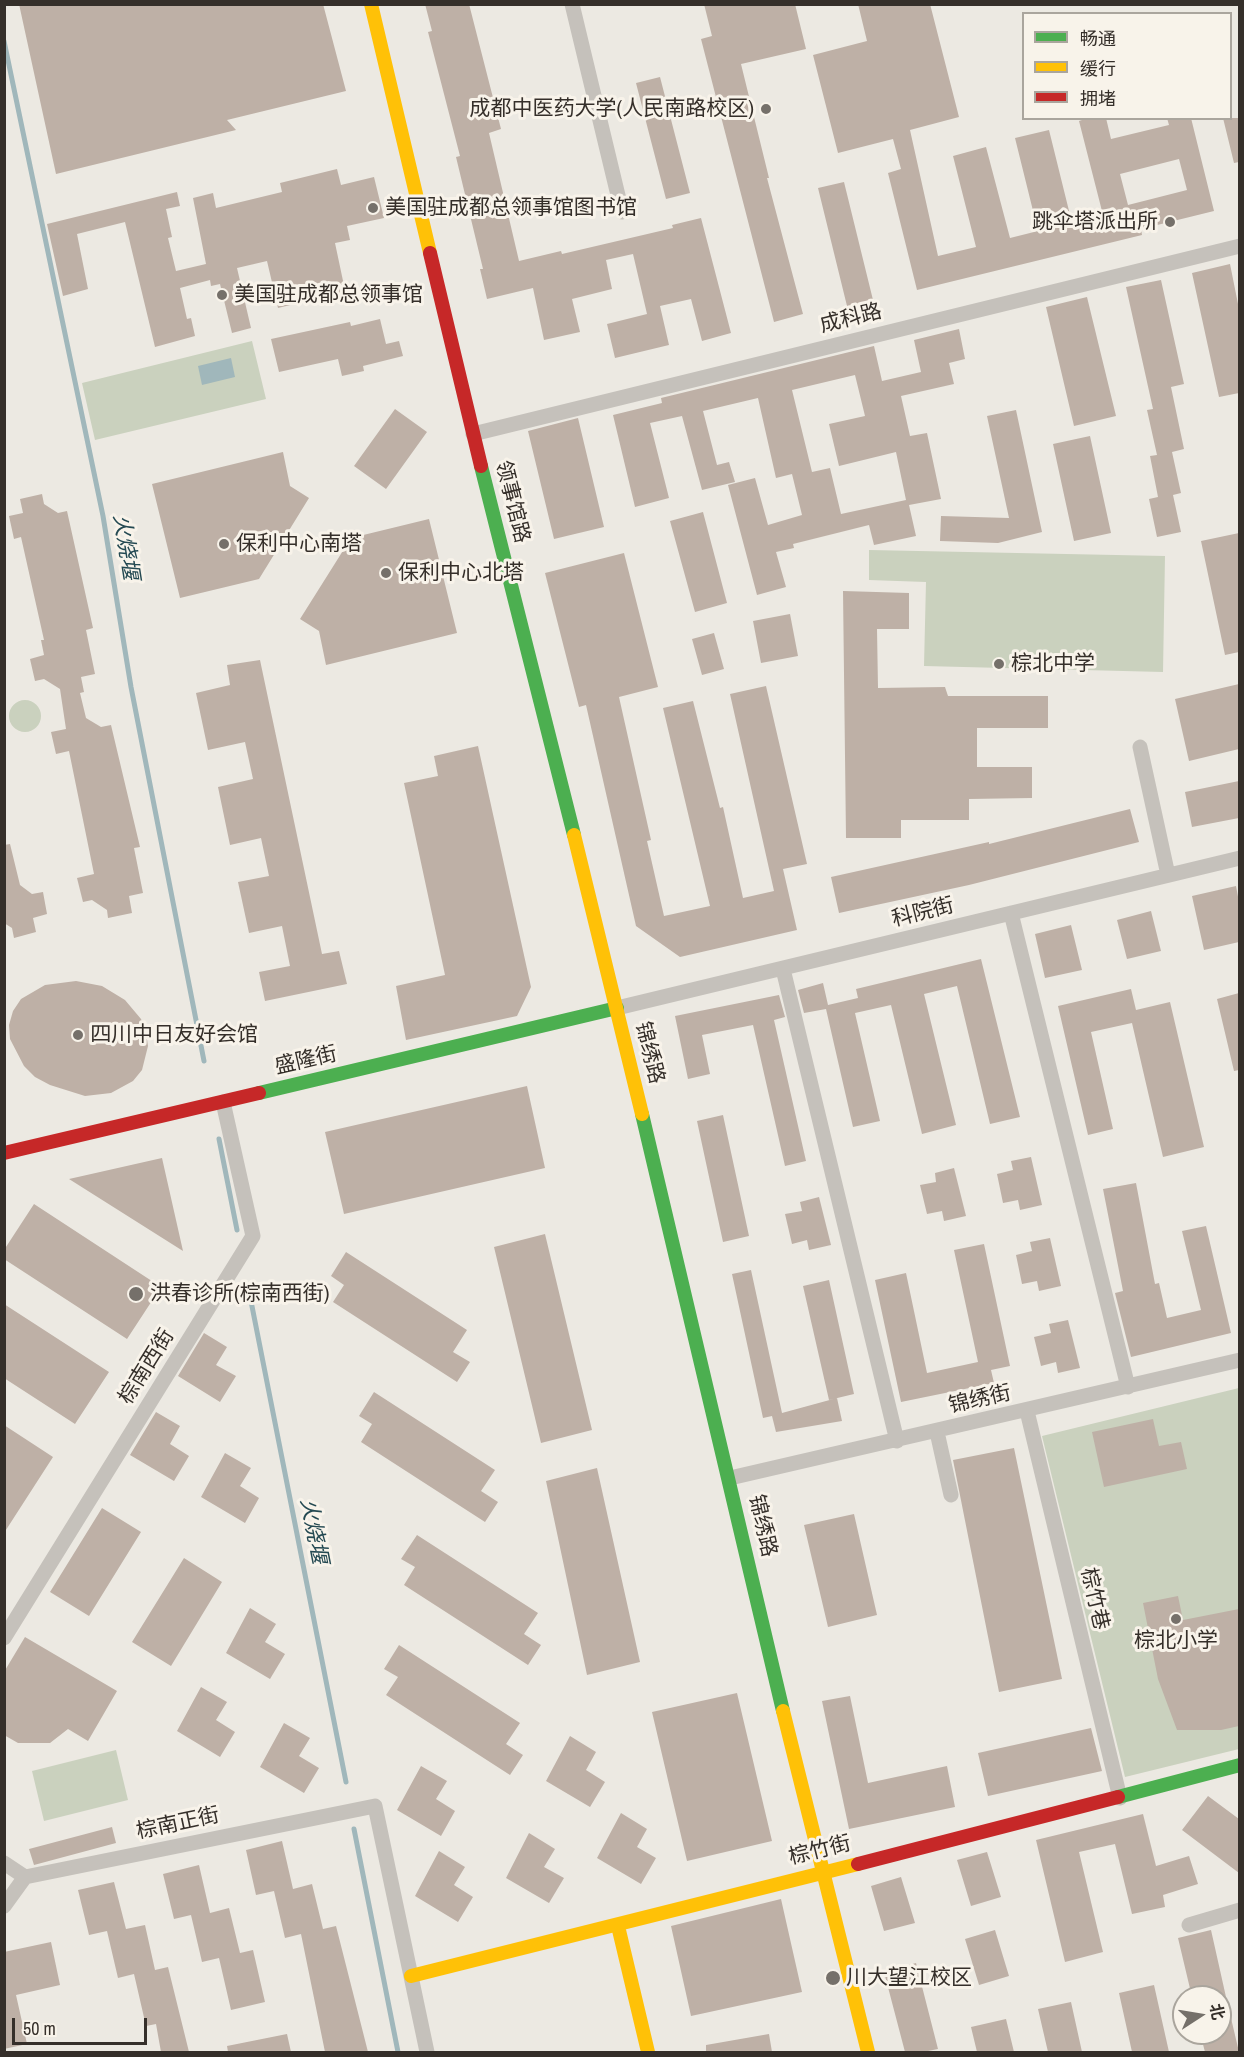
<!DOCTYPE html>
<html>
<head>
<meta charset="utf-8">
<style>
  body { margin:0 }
  #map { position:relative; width:1244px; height:2057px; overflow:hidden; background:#ece9e2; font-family:"Archivo Narrow","Noto Sans SC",sans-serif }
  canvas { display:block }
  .frame { position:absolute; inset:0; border:6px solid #352f2a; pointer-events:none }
  .legend { position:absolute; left:1022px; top:12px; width:210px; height:108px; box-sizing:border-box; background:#f8f3ea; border:2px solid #aaa59d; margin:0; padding:8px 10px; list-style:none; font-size:18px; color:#352f2a }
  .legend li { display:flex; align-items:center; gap:12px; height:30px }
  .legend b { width:30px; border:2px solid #aaa59d }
  .north { position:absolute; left:1172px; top:1985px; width:60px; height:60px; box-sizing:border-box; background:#f8f3ea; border:2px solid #aaa59d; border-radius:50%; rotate:78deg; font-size:16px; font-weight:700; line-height:24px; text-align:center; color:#352f2a }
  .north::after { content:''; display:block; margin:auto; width:21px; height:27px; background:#75706a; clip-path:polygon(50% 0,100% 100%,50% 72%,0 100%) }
  .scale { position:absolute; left:12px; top:2018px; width:135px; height:27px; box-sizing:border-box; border:3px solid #352f2a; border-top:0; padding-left:8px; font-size:18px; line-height:21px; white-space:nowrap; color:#352f2a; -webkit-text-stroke:4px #f8f3ea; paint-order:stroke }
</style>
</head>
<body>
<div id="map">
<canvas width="1244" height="2057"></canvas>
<div class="frame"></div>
<ul class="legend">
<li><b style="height:8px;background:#4caf50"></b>畅通</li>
<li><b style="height:8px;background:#ffc107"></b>缓行</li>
<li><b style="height:8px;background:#c62828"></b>拥堵</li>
</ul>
<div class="north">北</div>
<div class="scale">50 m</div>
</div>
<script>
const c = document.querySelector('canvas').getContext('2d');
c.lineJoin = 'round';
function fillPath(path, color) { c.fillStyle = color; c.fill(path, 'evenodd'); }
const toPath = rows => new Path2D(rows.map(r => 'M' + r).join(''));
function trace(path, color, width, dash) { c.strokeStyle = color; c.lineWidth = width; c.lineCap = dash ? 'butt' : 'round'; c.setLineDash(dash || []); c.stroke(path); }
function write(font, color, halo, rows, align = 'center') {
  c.font = font + ' "Archivo Narrow","Noto Sans SC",sans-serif'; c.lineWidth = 6; c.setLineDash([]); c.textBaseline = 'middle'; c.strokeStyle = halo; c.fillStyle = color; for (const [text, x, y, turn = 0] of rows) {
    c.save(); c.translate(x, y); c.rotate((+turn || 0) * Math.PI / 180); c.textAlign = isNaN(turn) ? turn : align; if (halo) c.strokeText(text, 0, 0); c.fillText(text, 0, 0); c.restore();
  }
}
fillPath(toPath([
  [252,341,266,399,95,440,82,383],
  [869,550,1165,556,1163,672,924,666,926,582,869,580],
  '9 716a16 16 0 1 1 32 0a16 16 0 1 1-32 0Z',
  [1239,1388,1239,1749,1125,1777,1042,1436],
  [116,1750,128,1800,44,1821,32,1771]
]), '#cad1be');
fillPath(toPath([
  [231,358,235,377,202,385,198,366]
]), '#a0b7bb');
trace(toPath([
  [4,41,103,516,131,687,204,1061],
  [219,1139,237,1230],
  [248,1286,346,1782],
  [354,1829,398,2052]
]), '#a0b7bb', 5);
fillPath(toPath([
  [19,4,323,4,346,91,227,120,236,130,56,174],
  [425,4,469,4,501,129,489,133,519,261,561,251,562,254,673,228,672,225,701,218,731,333,702,341,691,299,660,306,669,345,615,358,607,324,647,314,633,254,606,260,612,289,572,299,580,332,544,340,533,288,487,299,480,269,483,269,456,157,460,156,428,32,432,31],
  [704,4,795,4,806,49,741,64,769,178,767,178,803,314,774,322,701,39,712,36],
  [858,4,930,4,959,117,910,130,938,256,976,247,953,156,986,147,1010,238,1038,231,1015,138,1049,130,1072,223,1103,215,1079,121,1088,118,1106,118,1111,139,1169,125,1167,118,1191,118,1214,211,1141,229,1142,235,917,290,888,173,901,169,893,139,838,153,813,55,867,41],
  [1179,159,1187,190,1128,205,1120,174],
  [660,77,690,193,666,199,636,83],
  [1223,118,1239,118,1239,162,1234,163],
  [337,169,341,185,374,177,384,218,347,226,350,240,335,243,346,295,327,299,327,296,278,308,267,261,237,268,251,328,232,333,220,284,211,286,210,280,180,288,187,319,191,318,195,336,155,347,125,222,77,234,88,289,63,296,47,224,177,192,180,206,166,209,172,237,168,238,176,271,206,264,193,198,213,193,216,208,282,192,280,183],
  [844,182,873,300,847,306,818,188],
  [1230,264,1239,309,1239,393,1219,397,1192,273],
  [1161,280,1184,384,1171,387,1184,449,1172,452,1181,493,1173,495,1181,532,1157,537,1149,499,1158,497,1150,456,1157,455,1147,410,1153,409,1126,287],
  [1087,297,1116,416,1074,426,1046,307],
  [380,319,386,344,399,341,403,356,363,366,364,371,342,376,338,359,279,372,271,339,350,322,351,326],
  [959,329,965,359,949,363,954,384,901,396,910,436,927,433,941,499,909,505,916,536,874,545,869,525,793,544,794,548,776,552,786,587,757,595,728,485,755,478,768,525,802,515,792,474,776,478,758,398,703,411,717,465,729,462,735,482,702,490,682,416,650,423,669,498,635,507,613,415,662,403,661,398,874,346,882,381,921,372,914,340],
  [855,375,865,416,829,424,839,466,896,452,906,500,841,514,830,468,812,472,792,390],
  [395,409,427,432,386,489,354,466],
  [1016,410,1042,532,998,543,940,541,941,516,1009,518,987,416],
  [578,418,604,527,554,539,528,431],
  [1090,436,1111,533,1074,541,1053,444],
  [283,452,290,486,309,498,259,579,180,598,152,484],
  [42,494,44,504,58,513,67,511,93,628,86,630,95,674,81,677,84,692,80,693,86,718,101,727,111,725,140,847,134,848,143,893,129,896,132,913,108,918,107,910,92,900,83,902,77,878,94,874,69,751,56,754,51,732,66,729,60,689,44,679,35,681,30,659,44,655,41,640,44,640,21,537,14,539,9,516,23,513,20,499],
  [703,512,727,603,695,612,670,521],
  [429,519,457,633,326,665,319,631,300,619,351,538],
  [1239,533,1239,652,1225,655,1201,541],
  [624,553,658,687,619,697,651,840,647,841,664,916,710,906,663,708,693,701,720,808,723,807,743,898,774,891,730,694,766,686,807,864,783,869,797,930,680,957,636,926,586,705,579,707,545,573],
  [843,591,909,593,909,629,877,629,878,688,945,687,948,696,1048,696,1048,728,977,728,977,767,1032,767,1032,798,969,799,969,820,901,820,901,838,846,838],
  [790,614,798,656,761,663,753,621],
  [714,633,724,669,702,675,692,639],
  [260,660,322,954,339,951,347,984,265,1001,259,972,290,966,282,926,249,933,238,882,269,876,261,838,230,845,218,787,253,779,245,742,208,750,196,693,230,685,227,665],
  [1239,684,1239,749,1189,761,1175,699],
  [478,746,531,987,517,1016,406,1040,396,986,445,975,404,783,438,776,434,756],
  [1239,781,1239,818,1192,827,1185,792],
  [1130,809,1139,842,969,885,839,913,831,877,989,842,989,844],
  [10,844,20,885,32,894,43,892,47,914,33,918,36,932,14,938,12,928,4,923,4,845],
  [1236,886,1239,902,1239,942,1204,950,1192,896],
  [1151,911,1161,951,1127,959,1117,920],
  [1071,925,1082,970,1045,978,1035,934],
  [981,959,1020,1117,990,1124,957,986,924,994,956,1125,922,1134,891,1005,855,1013,880,1121,853,1127,826,1009,804,1013,798,990,823,983,828,1005,858,998,856,989],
  [76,981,102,986,125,1000,141,1019,146,1032,148,1046,142,1070,133,1081,111,1093,85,1096,50,1085,35,1077,24,1066,10,1039,9,1025,13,1011,21,999,45,985],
  [1131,989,1136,1010,1170,1002,1204,1147,1163,1157,1132,1023,1091,1032,1113,1129,1088,1135,1058,1006],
  [1239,993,1239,1070,1234,1071,1217,999],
  [779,995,785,1017,774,1020,806,1161,785,1166,753,1025,702,1035,710,1074,688,1079,675,1016],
  [527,1086,545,1168,344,1214,325,1132],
  [723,1115,749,1236,723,1242,697,1121],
  [1031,1157,1042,1205,1020,1210,1018,1200,1003,1203,997,1174,1013,1170,1011,1161],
  [162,1158,183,1251,69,1179],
  [954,1168,966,1216,944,1221,942,1211,927,1214,920,1185,936,1182,935,1173],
  [1136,1183,1155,1284,1159,1283,1167,1318,1201,1310,1182,1231,1206,1226,1231,1333,1131,1357,1115,1293,1123,1291,1103,1189],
  [819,1197,831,1245,809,1250,807,1240,792,1244,785,1214,802,1211,800,1202],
  [34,1204,161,1287,127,1339,4,1259,4,1250],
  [545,1234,592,1430,541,1443,494,1247],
  [1050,1238,1061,1286,1039,1291,1037,1281,1022,1284,1016,1255,1032,1251,1030,1242],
  [984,1244,1010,1366,991,1370,994,1383,901,1402,875,1280,906,1273,927,1373,978,1362,954,1250],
  [346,1252,467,1330,453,1352,470,1362,457,1382,333,1302,344,1285,331,1276],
  [751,1270,782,1413,837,1398,842,1421,776,1432,772,1416,763,1418,732,1274],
  [829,1280,854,1394,829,1400,803,1286],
  [4,1304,109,1372,75,1424,4,1378],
  [1068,1320,1080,1368,1058,1373,1056,1362,1041,1366,1034,1337,1051,1333,1049,1324],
  [204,1333,227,1347,216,1365,236,1376,220,1402,178,1376],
  [374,1392,495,1470,481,1491,498,1502,485,1522,361,1442,372,1424,359,1416],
  [156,1412,180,1426,170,1444,189,1456,174,1481,130,1455],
  [1153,1419,1159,1446,1181,1442,1187,1469,1104,1487,1092,1432],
  [4,1425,53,1457,4,1533],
  [1014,1448,1062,1679,999,1692,953,1460],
  [225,1453,251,1468,240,1486,259,1498,245,1523,201,1497],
  [597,1468,640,1662,587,1675,546,1481],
  [102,1508,141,1532,89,1616,50,1592],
  [854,1514,877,1615,828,1627,804,1525],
  [417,1535,538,1613,524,1634,541,1645,528,1665,404,1585,415,1567,401,1559],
  [184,1558,222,1582,171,1666,132,1642],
  [1178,1596,1183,1620,1239,1609,1239,1726,1221,1730,1177,1730,1158,1679,1143,1603],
  [250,1608,276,1624,265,1642,285,1654,270,1679,226,1653],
  [25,1637,117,1691,88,1741,68,1729,50,1743,18,1743,4,1735,4,1672],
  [399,1645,520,1723,506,1744,523,1755,510,1775,386,1695,398,1677,384,1669],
  [201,1687,227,1702,216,1720,235,1732,220,1757,177,1731],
  [737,1693,772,1841,687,1861,652,1712],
  [850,1696,868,1783,947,1766,955,1807,849,1829,822,1701],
  [284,1723,310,1738,299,1756,319,1768,304,1793,260,1767],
  [1091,1728,1102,1771,988,1796,978,1753],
  [570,1736,596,1752,586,1770,605,1782,590,1807,546,1781],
  [421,1766,447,1781,436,1799,455,1811,441,1836,397,1810],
  [1208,1796,1239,1819,1239,1873,1182,1830],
  [621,1813,647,1829,637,1847,656,1858,641,1884,597,1858],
  [1143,1814,1156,1866,1189,1856,1198,1884,1163,1895,1165,1907,1132,1914,1115,1844,1079,1852,1103,1952,1065,1962,1036,1840],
  [112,1827,116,1843,34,1865,29,1849],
  [529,1833,555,1849,544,1867,564,1878,549,1903,506,1878],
  [282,1841,293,1889,312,1884,323,1929,336,1926,368,2052,325,2052,301,1934,285,1938,274,1891,256,1895,246,1850],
  [439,1851,465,1867,454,1885,473,1897,458,1922,415,1896],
  [987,1852,1001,1897,971,1906,957,1860],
  [199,1865,210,1913,229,1908,240,1953,253,1950,265,2002,231,2010,219,1958,202,1962,191,1915,174,1919,163,1874],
  [901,1877,915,1923,884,1931,871,1886],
  [114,1882,126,1929,145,1925,155,1970,168,1967,189,2052,161,2052,156,2024,146,2026,134,1974,118,1978,107,1931,89,1935,78,1890],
  [781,1899,802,1992,691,2016,671,1926],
  [995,1930,1009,1976,979,1985,965,1939],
  [1211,1930,1226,1997,1239,2052,1205,2052,1200,2033,1220,2033,1220,1997,1192,1997,1178,1938],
  [51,1942,60,1985,16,1995,27,2044,4,2049,4,1952],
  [916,1963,938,2049,923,2052,905,2052,884,1972],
  [1154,1985,1169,2052,1132,2052,1119,1993],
  [1071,2002,1082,2052,1048,2052,1038,2009],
  [1006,2019,1014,2052,977,2052,971,2027],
  [287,2034,291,2052,228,2052,227,2046],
  [769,2034,772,2052,706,2052,706,2045]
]), '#beb0a6');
trace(toPath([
  [572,4,622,212],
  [473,434,1240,246],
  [1140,747,1168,875],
  [1011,913,1128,1387],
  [783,969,897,1441],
  [617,1008,1240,858],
  [1027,1411,1120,1798],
  [937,1432,951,1495],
  [730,1478,1240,1360],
  [4,1638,253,1236,223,1102],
  [4,1863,25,1877],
  [4,1906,25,1877,375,1806,427,2052],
  [1189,1925,1240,1910]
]), '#c5c1bb', 15);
trace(toPath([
  [481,466,574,835],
  [259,1093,617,1008],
  [642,1114,783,1711],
  [1118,1797,1240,1765]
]), '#4caf50', 14);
trace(toPath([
  [371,4,430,253],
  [574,835,642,1114],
  [783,1711,868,2052],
  [618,1926,648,2052],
  [411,1976,858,1864]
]), '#ffc107', 14);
trace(toPath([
  [430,253,481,466],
  [4,1153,259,1093],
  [858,1864,1118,1797]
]), '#c62828', 14);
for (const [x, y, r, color] of [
  [766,109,6,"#75706a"],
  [373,208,6,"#75706a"],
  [1170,222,6,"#75706a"],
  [222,295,6,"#75706a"],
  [224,544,6,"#75706a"],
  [386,573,6,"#75706a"],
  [999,664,6,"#75706a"],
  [78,1035,6,"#75706a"],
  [136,1294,8,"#75706a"],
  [1176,1619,6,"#75706a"],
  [833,1978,8,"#75706a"]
]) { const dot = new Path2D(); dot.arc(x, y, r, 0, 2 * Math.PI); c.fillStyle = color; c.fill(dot); trace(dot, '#f8f3ea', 2); }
write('21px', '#352f2a', '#f8f3ea', [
  ["成都中医药大学(人民南路校区)",754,109,"right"],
  ["美国驻成都总领事馆图书馆",385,208],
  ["跳伞塔派出所",1158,222,"right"],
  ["美国驻成都总领事馆",234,295],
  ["保利中心南塔",236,544],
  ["保利中心北塔",398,573],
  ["棕北中学",1011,664],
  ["四川中日友好会馆",90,1035],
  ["洪春诊所(棕南西街)",150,1294],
  ["棕北小学",1176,1641,"center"],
  ["川大望江校区",846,1978]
], 'left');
write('21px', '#352f2a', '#f8f3ea', [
  ["成科路",851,319,-14],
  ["领事馆路",512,502,76],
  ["科院街",923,913,-14],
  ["锦绣路",649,1053,76],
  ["盛隆街",306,1061,-13],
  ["棕南西街",147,1367,-58],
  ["锦绣街",980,1400,-13],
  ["锦绣路",762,1526,77],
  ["棕竹巷",1094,1599,77],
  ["棕南正街",178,1824,-12],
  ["棕竹街",820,1851,-14]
]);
write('italic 22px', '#244952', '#f8f3ea', [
  ["火烧堰",125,547,81],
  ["火烧堰",313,1531,79]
]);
</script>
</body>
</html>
